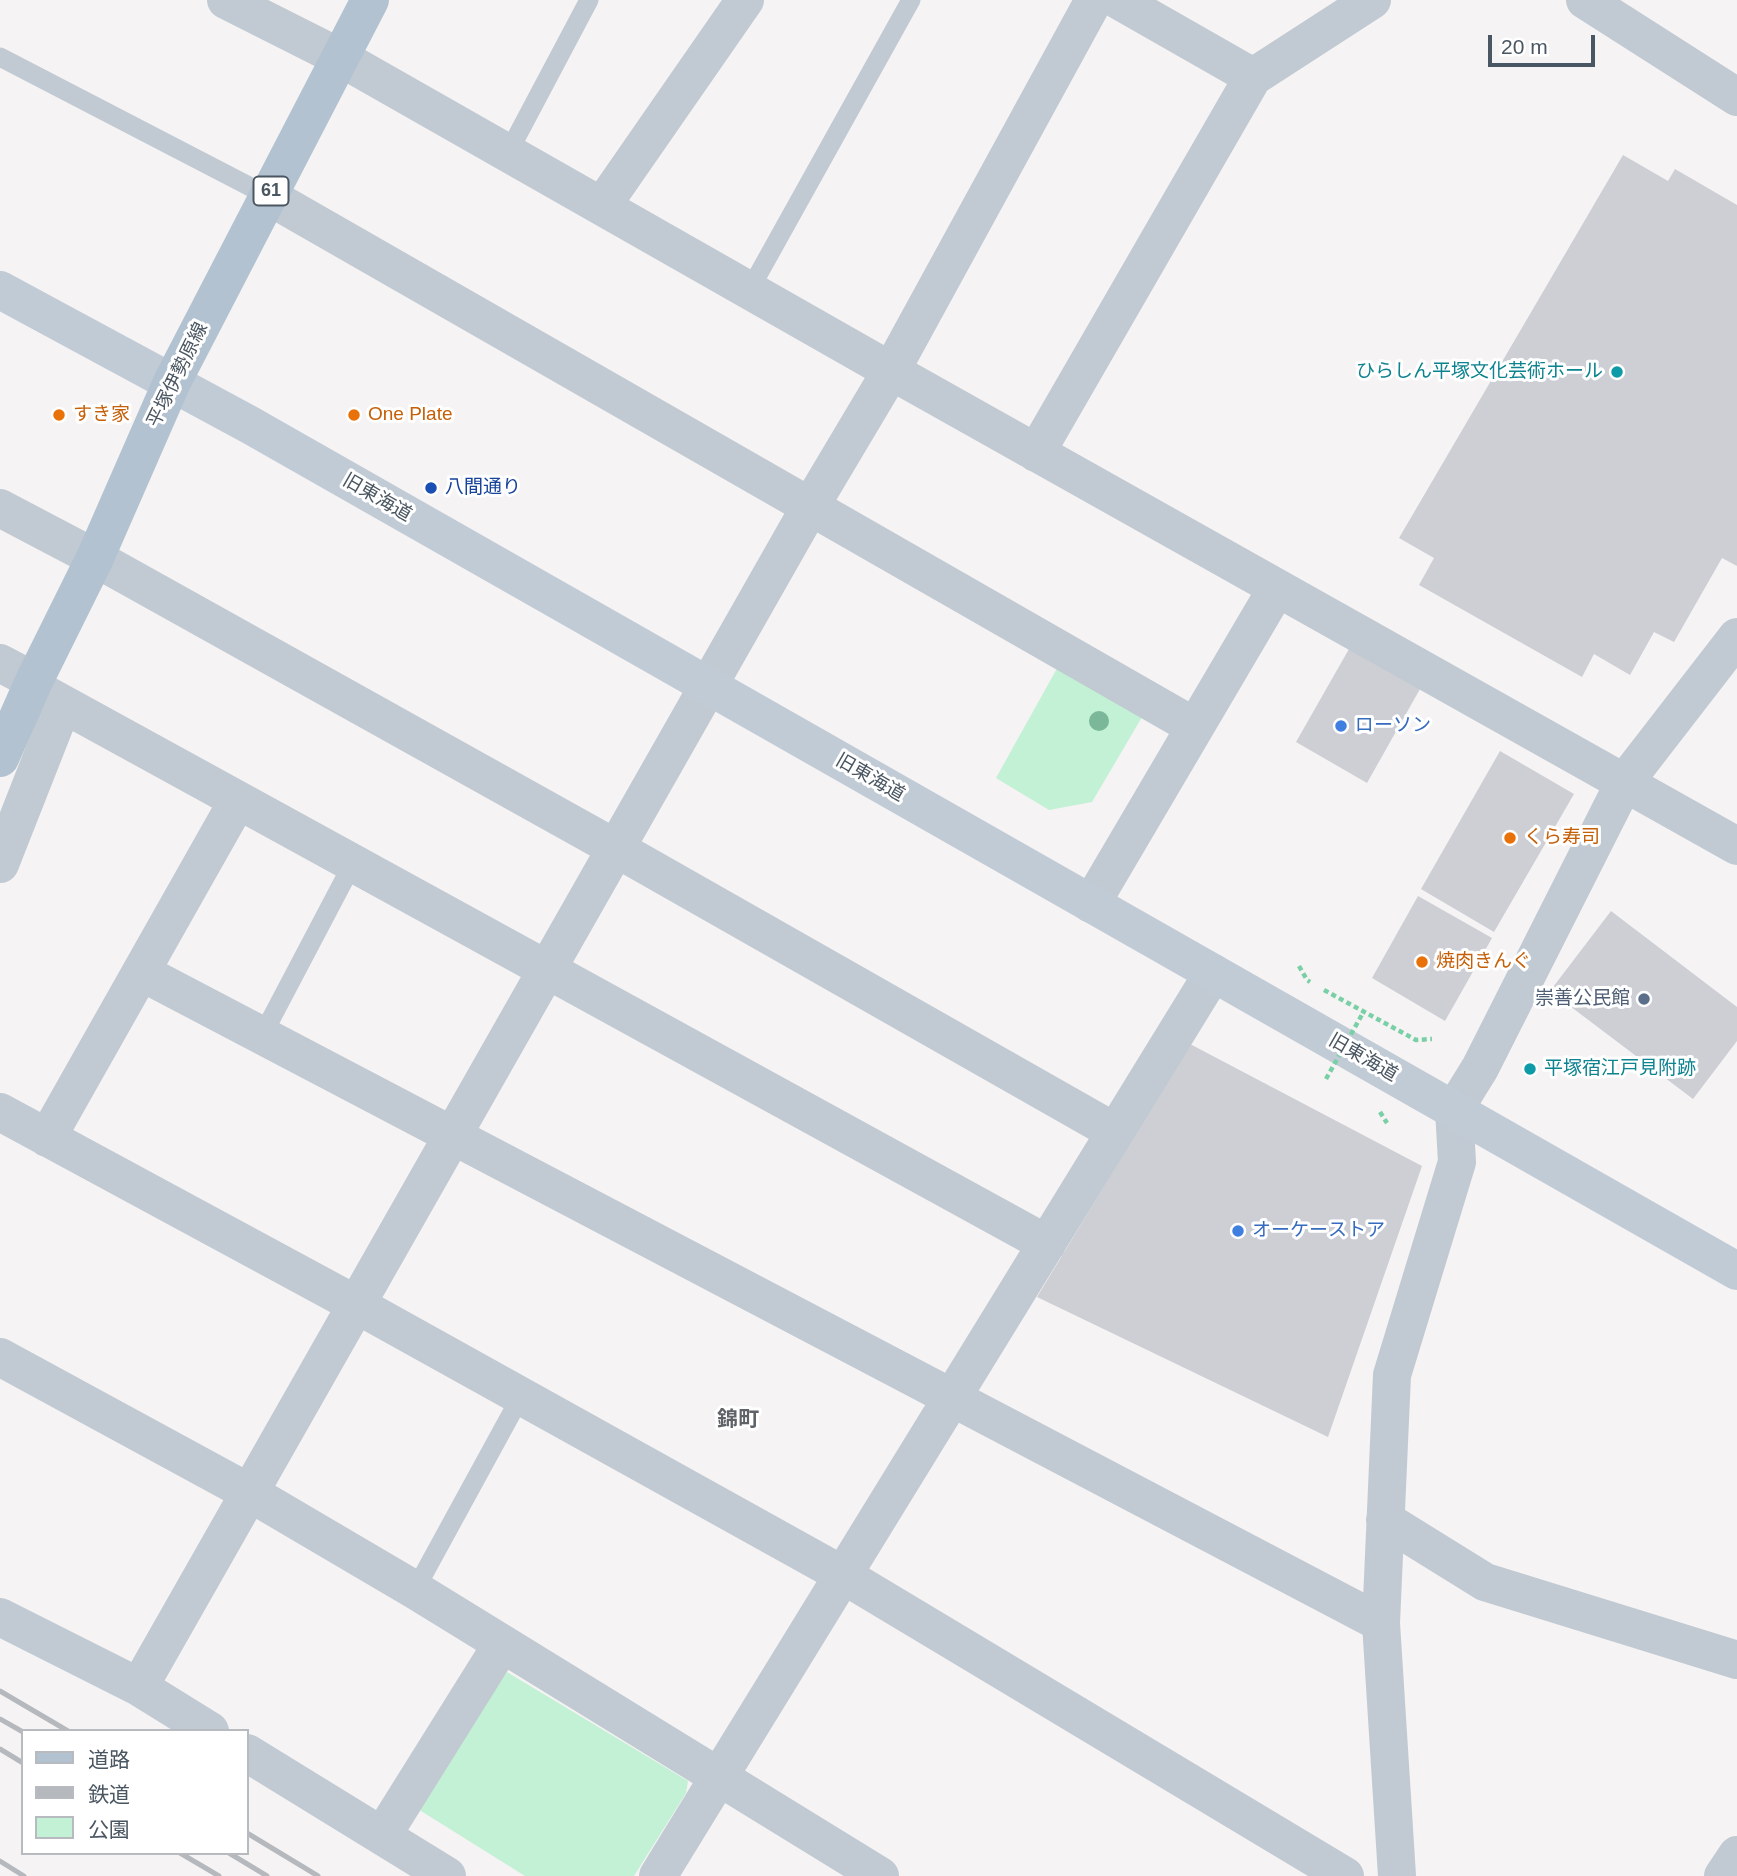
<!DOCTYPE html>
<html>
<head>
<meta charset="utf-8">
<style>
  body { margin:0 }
  #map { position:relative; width:1737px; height:1876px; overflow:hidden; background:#f5f3f3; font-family:Helvetica,"Noto Sans JP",sans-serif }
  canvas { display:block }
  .legend { position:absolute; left:21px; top:1729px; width:228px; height:126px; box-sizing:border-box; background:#fff; border:2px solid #b7bbc0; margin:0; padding:9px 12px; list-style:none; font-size:21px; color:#4a5661 }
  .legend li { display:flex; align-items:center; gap:14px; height:35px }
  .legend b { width:35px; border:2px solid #b7bbc0 }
  .scale { position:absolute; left:1488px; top:35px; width:107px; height:32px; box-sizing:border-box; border:4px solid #4a5661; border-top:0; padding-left:9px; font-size:21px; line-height:24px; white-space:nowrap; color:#4a5661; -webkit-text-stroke:5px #fff; paint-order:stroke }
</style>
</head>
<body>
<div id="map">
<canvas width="1737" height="1876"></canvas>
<ul class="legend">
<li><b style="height:9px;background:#b3c2d1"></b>道路</li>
<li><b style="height:9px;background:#b5b8bd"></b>鉄道</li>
<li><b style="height:19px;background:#c3f1d5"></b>公園</li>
</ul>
<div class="scale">20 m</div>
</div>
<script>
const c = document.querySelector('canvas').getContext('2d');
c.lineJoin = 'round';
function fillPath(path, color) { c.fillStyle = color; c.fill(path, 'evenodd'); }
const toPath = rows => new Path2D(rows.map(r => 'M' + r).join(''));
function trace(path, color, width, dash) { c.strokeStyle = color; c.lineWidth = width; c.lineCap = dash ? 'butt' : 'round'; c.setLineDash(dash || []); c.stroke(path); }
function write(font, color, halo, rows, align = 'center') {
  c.font = font + ' Helvetica,"Noto Sans JP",sans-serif'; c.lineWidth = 6; c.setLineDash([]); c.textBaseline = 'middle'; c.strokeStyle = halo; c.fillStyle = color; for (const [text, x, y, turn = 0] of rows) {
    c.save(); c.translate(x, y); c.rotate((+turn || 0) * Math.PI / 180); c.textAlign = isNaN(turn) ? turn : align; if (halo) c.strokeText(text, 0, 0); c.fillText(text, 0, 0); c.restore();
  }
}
fillPath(toPath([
  [1060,663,1145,712,1092,802,1049,810,996,778],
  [507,1672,688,1781,686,1793,634,1876,525,1876,421,1811,418,1804]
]), '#c3f1d5');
fillPath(toPath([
  [1623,155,1668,181,1675,169,1737,205,1737,566,1722,558,1674,642,1654,632,1630,675,1594,654,1582,677,1419,585,1434,558,1399,538],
  [1349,649,1420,689,1367,783,1296,742],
  [1500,751,1574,794,1494,932,1421,889],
  [1418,896,1492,938,1445,1021,1372,978],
  [1611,911,1737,1007,1737,1041,1693,1099,1550,991],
  [1190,1044,1422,1166,1328,1437,1037,1297]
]), '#cdcfd5');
trace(toPath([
  [1299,966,1307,980,1310,982],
  [1324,990,1416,1040,1432,1039],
  [1380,1112,1387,1123]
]), '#7ad0a6', 4.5, [5, 3.5]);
trace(toPath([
  [0,57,268,196],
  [508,153,589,0],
  [749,291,911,0],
  [262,1036,353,863],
  [415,1590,521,1396]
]), '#c1cad2', 19);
trace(toPath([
  [226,0,339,57,891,371,1737,846],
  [1118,0,1253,77],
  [1585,0,1737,97],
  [268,196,1195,727],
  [602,206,745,0],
  [1036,453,1253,77,1372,0],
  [0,508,95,558,617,849,1115,1132],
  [0,663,34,681],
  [32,687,1047,1244],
  [0,864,63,704],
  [1091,904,1277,588],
  [141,972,1381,1623],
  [0,1112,357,1305,843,1575,1345,1876],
  [47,1138,238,800],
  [0,1357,250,1493,415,1590,880,1876],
  [1385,1520,1485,1582,1737,1660],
  [0,1617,139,1687,210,1731],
  [139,1687,810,507,891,371,1094,0],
  [247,1753,447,1876],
  [382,1836,502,1644],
  [658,1876,1213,973],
  [1397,1876,1381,1623,1392,1375,1457,1162,1454,1110,1480,1068,1624,783,1737,637],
  [1723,1876,1737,1855]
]), '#c1cad2', 38);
trace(toPath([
  [0,290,250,425,1737,1271]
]), '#c1cbd6', 38);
trace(toPath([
  [0,758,34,681,95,558,172,382,370,0]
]), '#b3c2d1', 38);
trace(toPath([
  [0,1691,68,1731],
  [0,1719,23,1732],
  [0,1749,23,1763],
  [247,1833,318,1876],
  [180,1853,219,1876],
  [229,1853,267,1876],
  [0,1861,24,1876]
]), '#b5b8bd', 5);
trace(toPath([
  [1326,1079,1364,1011]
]), '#7ad0a6', 4.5, [5, 3.5]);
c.fillStyle = '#7bb799';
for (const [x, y] of [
  [1099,721]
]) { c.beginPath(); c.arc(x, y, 10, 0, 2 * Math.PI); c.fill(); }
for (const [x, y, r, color] of [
  [1617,372,7,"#0f9aa8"],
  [59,415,7,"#e8710a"],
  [354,415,7,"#e8710a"],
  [431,488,7,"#1a4fb4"],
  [1341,726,7,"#3f7fe0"],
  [1510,838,7,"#e8710a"],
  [1422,962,7,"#e8710a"],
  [1644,999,7,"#5c6f8a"],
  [1530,1069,7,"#0f9aa8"],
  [1238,1231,7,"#3f7fe0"]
]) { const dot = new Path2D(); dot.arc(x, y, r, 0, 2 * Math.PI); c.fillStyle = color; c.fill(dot); trace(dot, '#fff', 2.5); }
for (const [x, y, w] of [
  [271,191,35]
]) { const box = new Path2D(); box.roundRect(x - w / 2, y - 14.5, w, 29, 5); c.fillStyle = '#fff'; c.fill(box); trace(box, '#4a5661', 2); }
write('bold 18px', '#4a5661', null, [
  ["61",271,191]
]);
write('19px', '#0d838f', '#fff', [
  ["ひらしん平塚文化芸術ホール",1603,372],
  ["平塚宿江戸見附跡",1544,1069,"left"]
], 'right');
write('19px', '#4a5661', '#fff', [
  ["平塚伊勢原線",178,375,-64],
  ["旧東海道",377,498,30],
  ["旧東海道",870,778,30],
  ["旧東海道",1363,1058,30]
]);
write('19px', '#c56008', '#fff', [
  ["すき家",73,415],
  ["One Plate",368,415],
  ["くら寿司",1524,838],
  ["焼肉きんぐ",1436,962]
], 'left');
write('19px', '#164399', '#fff', [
  ["八間通り",445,488]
], 'left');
write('19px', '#366cbe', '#fff', [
  ["ローソン",1355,726],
  ["オーケーストア",1252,1231]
], 'left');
write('19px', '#4e5e75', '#fff', [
  ["崇善公民館",1630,999]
], 'right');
write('bold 21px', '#5f6368', '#fff', [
  ["錦町",738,1420]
]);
</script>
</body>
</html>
